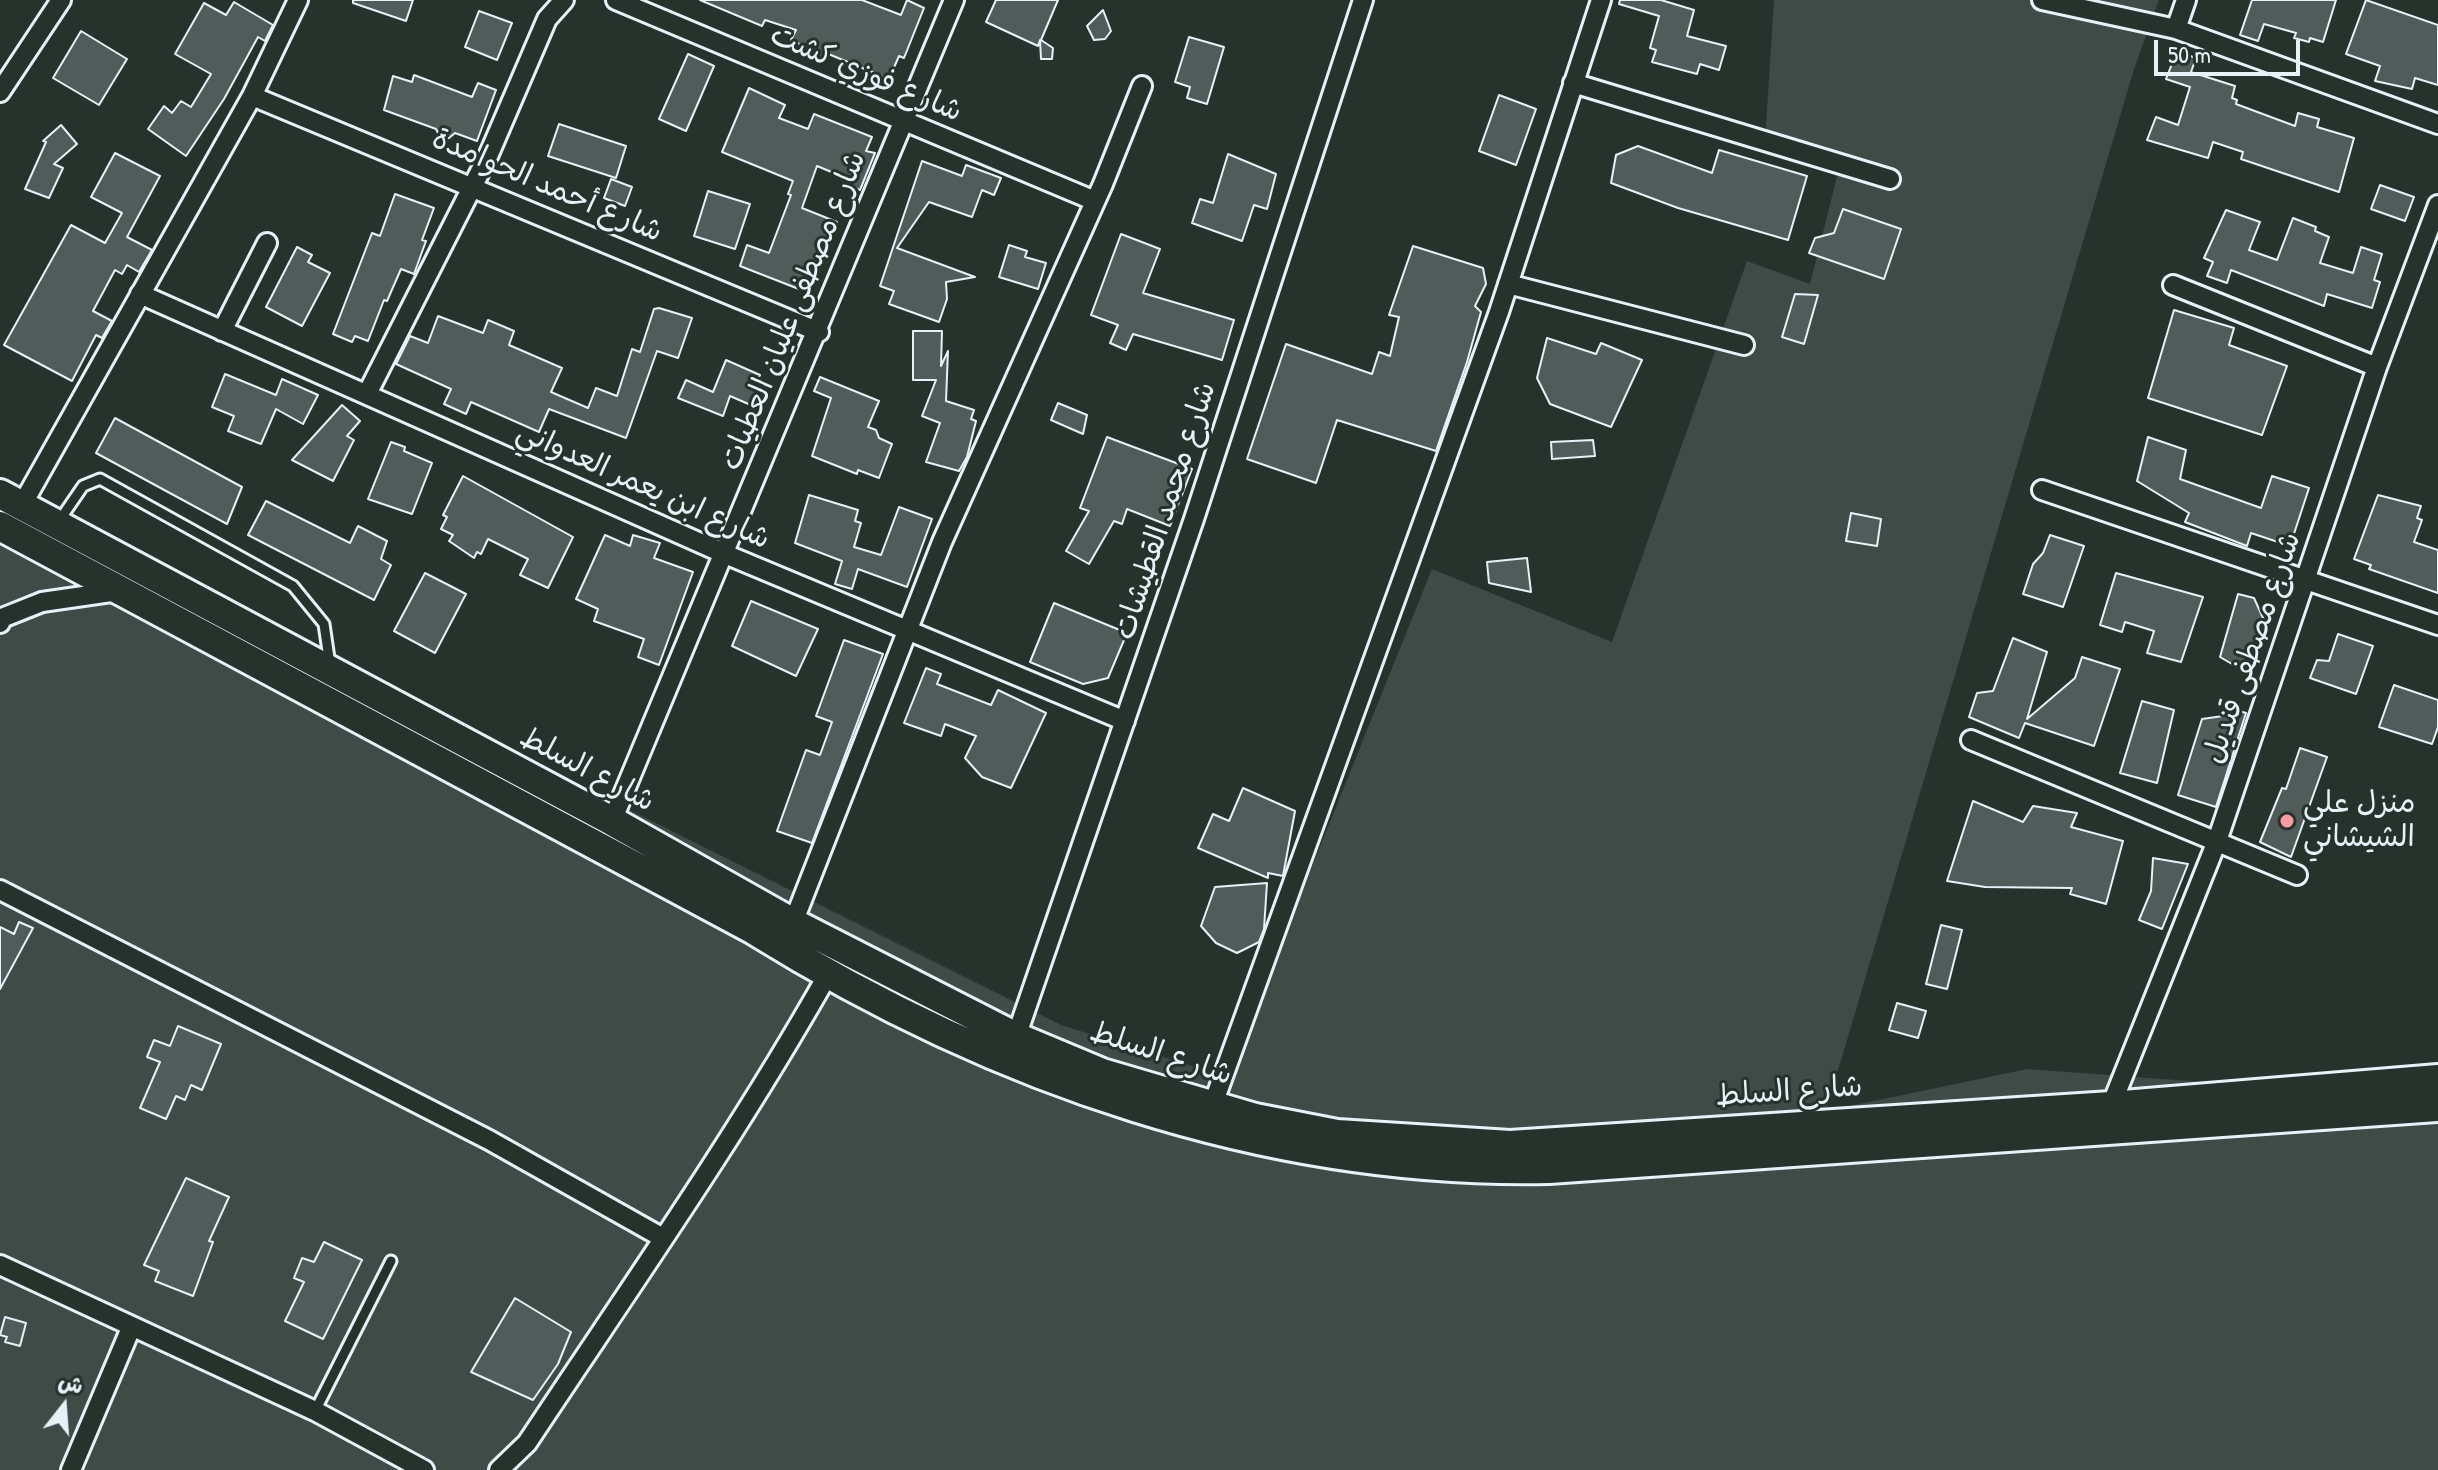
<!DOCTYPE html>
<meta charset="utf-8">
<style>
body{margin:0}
#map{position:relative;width:2438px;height:1470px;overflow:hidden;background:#26332d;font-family:"Patrick Hand","Playpen Sans Arabic",sans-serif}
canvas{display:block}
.north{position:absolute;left:24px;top:1366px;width:80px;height:80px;-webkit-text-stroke:6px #26332d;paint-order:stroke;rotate:17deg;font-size:22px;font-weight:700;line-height:32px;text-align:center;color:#e8f1f8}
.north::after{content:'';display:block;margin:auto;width:28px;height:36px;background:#e8f1f8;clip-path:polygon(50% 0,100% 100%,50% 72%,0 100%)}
.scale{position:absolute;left:2154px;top:40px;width:146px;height:36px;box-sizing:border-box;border:4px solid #e8f1f8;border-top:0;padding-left:10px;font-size:24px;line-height:28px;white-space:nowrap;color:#e8f1f8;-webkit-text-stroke:6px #26332d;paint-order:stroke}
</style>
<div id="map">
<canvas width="2438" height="1470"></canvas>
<div class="north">ش</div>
<div class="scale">50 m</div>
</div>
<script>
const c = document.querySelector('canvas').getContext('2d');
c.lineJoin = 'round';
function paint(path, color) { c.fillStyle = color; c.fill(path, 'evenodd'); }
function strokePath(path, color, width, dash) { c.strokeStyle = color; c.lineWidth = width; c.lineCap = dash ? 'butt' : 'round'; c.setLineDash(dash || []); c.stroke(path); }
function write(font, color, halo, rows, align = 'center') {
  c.font = font + ' "Patrick Hand","Playpen Sans Arabic",sans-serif'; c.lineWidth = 6; c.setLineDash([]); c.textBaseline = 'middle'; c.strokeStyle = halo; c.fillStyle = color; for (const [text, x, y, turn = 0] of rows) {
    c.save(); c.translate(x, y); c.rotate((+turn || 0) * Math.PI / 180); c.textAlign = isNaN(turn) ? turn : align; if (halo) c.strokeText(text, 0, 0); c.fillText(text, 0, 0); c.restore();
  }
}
paint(new Path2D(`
 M1774,0H2159L2134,69L1826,1111L2027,1069L2365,1094L2438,1117V1470H0V496L1061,1025L1227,1077L1432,569L1612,642L1747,261L1810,284L1842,157L1765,142Z`), '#3e4b47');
const building = new Path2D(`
 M353,0H413L406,21L353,3Z
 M700,0H862L901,15L907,0L924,8L904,58L899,56L889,79L826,53L822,63L807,56L810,49L791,40L796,30L765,20L762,26Z
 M996,0H1058L1041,40L1053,48L1052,59H1041L1040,40L1038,46L986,22Z
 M1620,0H1661L1694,10L1687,36L1726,46L1719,70L1700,64L1697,74L1652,62L1656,50L1650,48L1659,16L1619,4Z
 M2252,0H2336L2323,42L2310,38L2309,42L2294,38L2296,33L2264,24L2258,41L2240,35Z
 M2366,0L2438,25V85L2415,78L2412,89L2375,81L2380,66L2346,54Z
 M234,2L273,25L265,41L258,37L224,99L186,156L148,129L164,106L172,113L181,101L191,107L211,74L175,54L204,3L226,15Z
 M1103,10L1111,31L1105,39L1094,40L1087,26Z
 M479,11L512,23L497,60L465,47Z
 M81,31L127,59L99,105L53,78Z
 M1189,37L1224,47L1207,104L1187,98L1190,87L1175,82Z
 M2177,51L2196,58L2191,72L2235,86L2232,98L2237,100L2236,104L2295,126L2298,113L2319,119L2317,127L2354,138L2339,192L2241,159L2243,152L2213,142L2208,158L2147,140L2156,117L2178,125L2190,87L2166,79Z
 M688,54L714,66L686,131L659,119Z
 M414,75L472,97L478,83L496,90L477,141L455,133L449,138L441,139L436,129L384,110L393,76L412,82Z
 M749,88L785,105L779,118L808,129L814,114L872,137L866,151L875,153L860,190L843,183L846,178L817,166L802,208L837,222L812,288L807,285L804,291L740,266L747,245L769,253L791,195L788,194L793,181L722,152Z
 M1499,95L1536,109L1516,165L1479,151Z
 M559,124L626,146L616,178L548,156Z
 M61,125L77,144L54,164L63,168L49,198L25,189L46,142L43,141Z
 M1638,146L1712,173L1719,150L1807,176L1788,240L1678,208L1611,183L1616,155Z
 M115,153L160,176L127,237L152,250L139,272L127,265L122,274L115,270L93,311L112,321L102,338L96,335L72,381L4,345L71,225L105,243L122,213L91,197Z
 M1228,154L1276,174L1267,209L1254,205L1242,241L1192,223L1200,199L1213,203Z
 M922,161L962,176L966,165L1001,178L994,195L982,190L972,217L929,202L897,248L975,277L946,282L947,299L939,322L889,304L894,291L880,286Z
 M611,179L632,187L625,206L604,198Z
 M2380,185L2414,197L2405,221L2371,209Z
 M708,191L750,204L735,249L694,236Z
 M395,194L434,208L422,240L426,241L414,274L401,269L387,301L384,300L368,341L355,336L352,342L333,334L372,233L380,236Z
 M1843,209L1901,229L1884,279L1809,253L1815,238L1834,233Z
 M2226,210L2260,222L2249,250L2277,260L2293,218L2316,227L2315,231L2329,237L2320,263L2353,273L2361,247L2382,254L2374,280L2380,282L2372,308L2327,294L2324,306L2231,270L2227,283L2207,276L2213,262L2204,258Z
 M1121,234L1160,249L1143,293L1234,320L1222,360L1133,334L1126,350L1110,343L1118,325L1091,315Z
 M1009,245L1027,251L1025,257L1046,263L1038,289L999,277Z
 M1413,246L1483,268L1486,284L1475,306L1481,312L1467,362L1436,451L1337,420L1316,483L1247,459L1286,344L1372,374L1379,352L1390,356L1399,317L1389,315Z
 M297,247L312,255L308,262L330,273L302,326L266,307Z
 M1795,294L1818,295L1804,344L1782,337Z
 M659,308L692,318L678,358L657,351L626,438L549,409L539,432L471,402L466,414L444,404L451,389L396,364L410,336L428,343L438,316L483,333L488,320L514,331L509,345L562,368L551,392L588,408L596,388L617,396L632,349L640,352L654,309Z
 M2174,310L2234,328L2229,345L2287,366L2262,435L2148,398Z
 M913,331H942L941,366L948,351L946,401L974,410L971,419L976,421L967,457L959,471L926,462L940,423L922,416L936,380H913Z
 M1547,338L1596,354L1601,343L1642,360L1611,427L1550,404L1537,378Z
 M726,360L760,375L758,379L768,383L763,397L757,395L753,406L730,396L723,416L678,398L686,380L713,392Z
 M225,374L276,395L282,379L318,395L303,424L276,409L261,444L228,431L234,416L212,407Z
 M820,377L879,401L868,427L876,430L879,438L892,444L879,478L858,470L857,474L812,456L831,398L814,391Z
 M1058,403L1087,415L1083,434L1051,420Z
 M342,405L360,421L347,436L354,440L333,481L292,460Z
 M115,418L242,487L227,524L96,453Z
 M1107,437L1192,469L1170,526L1127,509L1122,524L1114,521L1089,564L1066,551L1089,511L1080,508Z
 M2148,437L2186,450L2180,479L2261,508L2272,476L2309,488L2290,546L2251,533L2247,546L2185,522L2189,513L2137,481Z
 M1593,440L1595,456L1552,459L1551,442Z
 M391,442L405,447L404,451L432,463L412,514L368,499Z
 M463,476L573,537L548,588L520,575L528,559L488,539L481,554L477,552L474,558L449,541L453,535L441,529L447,517L443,515Z
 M809,495L858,510L855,521L861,523L854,547L881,555L899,507L932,519L907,587L858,569L852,589L835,584L842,561L795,543Z
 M2378,495L2421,506L2417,518L2422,520L2414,542L2438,550V593L2369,569L2371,565L2354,559Z
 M266,501L350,543L358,526L387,541L381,559L391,565L374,600L248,535Z
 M1851,513L1881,519L1877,546L1846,541Z
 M605,535L630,546L633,535L660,543L654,558L693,572L659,665L638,657L644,639L594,621L598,609L576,599Z
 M2050,535L2084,546L2063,607L2023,594L2033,564L2043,553Z
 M1527,558L1531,592L1489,583L1487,562Z
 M425,573L466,594L435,653L394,631Z
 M2116,573L2203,597L2181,662L2147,653L2154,631L2125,622L2122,632L2100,625Z
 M2238,594L2254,598L2268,629L2244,671L2220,657Z
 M751,601L818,629L796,676L732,646Z
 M1054,603L1127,633L1108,678L1083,684L1030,662Z
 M2338,634L2373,646L2356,694L2310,678L2317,660L2329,661Z
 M2013,638L2047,652L2027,719L2075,678L2082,657L2120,669L2094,746L2025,723L2019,738L1969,717L1977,693L1993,691Z
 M844,640L883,654L812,843L777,831L806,750L820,755L832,722L816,716Z
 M926,668L941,674L937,684L991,705L998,690L1046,713L1011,788L982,777L965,758L976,736L945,724L941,736L904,723Z
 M2394,685L2438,700V727L2432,744L2379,727Z
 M2142,701L2174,710L2157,783L2120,773Z
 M2226,707L2246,713L2216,807L2178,795L2202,719L2223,716Z
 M2300,748L2327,757L2291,857L2260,842L2282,788L2286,789Z
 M1243,788L1295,811L1283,876L1268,873V878L1198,848L1213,814L1229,821Z
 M1973,801L2023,822L2033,806L2077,813L2071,827L2123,841L2106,904L2070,894L2072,888L1985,887L1947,881Z
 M2153,858L2188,864L2162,929L2139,920L2151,891Z
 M1267,883L1264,929L1259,942L1237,953L1216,943L1201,926L1215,887Z
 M19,922L33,928L0,989V927L14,934Z
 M1941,925L1962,930L1947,989L1926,984Z
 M1897,1003L1926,1011L1918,1038L1889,1030Z
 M178,1026L221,1044L202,1090L191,1085L185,1100L176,1096L166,1119L140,1108L160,1062L147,1057L154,1040L170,1046Z
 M186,1178L229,1197L209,1241L213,1242L193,1296L155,1281L159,1271L144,1265Z
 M324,1242L362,1260L323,1339L285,1321L304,1282L294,1278L302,1258L314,1262Z
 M515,1298L571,1332L558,1364L533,1400L471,1372Z
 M5,1317L26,1323L20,1346L5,1342L7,1337L0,1335Z`);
paint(building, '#505c59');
strokePath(building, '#e8f1f8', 2);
const lane = new Path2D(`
 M59,521L83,486L100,479L293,586L324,624L330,665
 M315,1411L391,1261`);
const street = new Path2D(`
 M616,0L1095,201
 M2042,0L2176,29L2438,124
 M2176,29L2186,0
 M1573,83L1890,179
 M0,92L61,0
 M252,96L819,332
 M1508,284L1744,345
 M2173,285L2377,367
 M140,294L725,554L1125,721
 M222,331L267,243
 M367,394L489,154L547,19L564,0
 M2042,490L2438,625
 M22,505L252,96L298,0
 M0,623L2,618L42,602L118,591
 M1971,740L2297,875
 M612,821L954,0
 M0,890L489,1140L663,1238
 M793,923L942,542L1103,184L1142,86
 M1016,1037L1194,519L1363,0
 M2111,1106L2217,841L2377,367L2438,205
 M1212,1107L1499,312L1601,0
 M0,1265L315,1411L424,1470
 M71,1470L131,1328
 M499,1470L527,1443C629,1289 736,1137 827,976`);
const primary = new Path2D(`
 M0,494L612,821L793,923L1016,1037L1102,1073L1255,1118L1337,1134L1510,1145L2111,1106L2438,1079
 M0,526L754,930C992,1078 1267,1175 1549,1169L2438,1107`);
strokePath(lane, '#e8f1f8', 15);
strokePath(street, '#e8f1f8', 24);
strokePath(primary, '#e8f1f8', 34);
strokePath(lane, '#26332d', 9);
strokePath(street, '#26332d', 18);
strokePath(primary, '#26332d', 28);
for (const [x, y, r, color] of [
 [2287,821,8,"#ff9aa2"]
]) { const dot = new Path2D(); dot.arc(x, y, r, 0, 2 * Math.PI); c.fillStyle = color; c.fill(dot); strokePath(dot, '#26332d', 3); }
write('30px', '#e8f1f8', '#26332d', [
 ["شارع فوزي كشت",866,74,23],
 ["شارع أحمد الحوامدة",547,186,23],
 ["شارع مصطفى عليان العطيات",794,311,-68],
 ["شارع ابن يعمر العدواني",643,486,24],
 ["شارع محمد القطيشات",1166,511,-72],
 ["شارع مصطفى قنديل",2253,648,-71],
 ["شارع السلط",587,770,28],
 ["شارع السلط",1161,1054,18],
 ["شارع السلط",1789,1092,-4]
]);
write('30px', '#e8f1f8', '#26332d', [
 ["منزل علي",2303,804],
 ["الشيشاني",2303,838]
], 'left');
</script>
